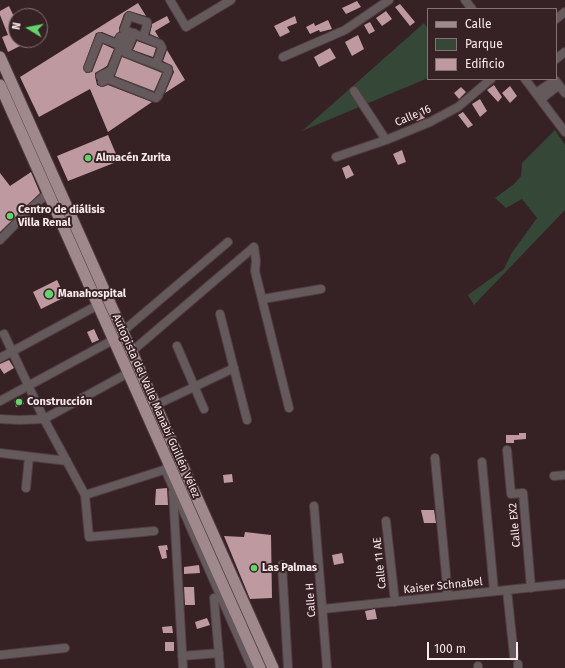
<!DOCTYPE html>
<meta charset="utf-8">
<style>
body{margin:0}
#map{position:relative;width:565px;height:668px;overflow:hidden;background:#362125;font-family:"Fira Sans",sans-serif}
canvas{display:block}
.legend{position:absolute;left:427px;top:8px;width:130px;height:72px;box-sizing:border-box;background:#362125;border:1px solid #847174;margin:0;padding:5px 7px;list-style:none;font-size:12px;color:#f8e9eb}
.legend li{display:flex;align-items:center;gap:8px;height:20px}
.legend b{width:20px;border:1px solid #847174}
.north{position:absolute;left:8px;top:8px;width:40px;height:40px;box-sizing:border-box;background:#362125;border:1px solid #847174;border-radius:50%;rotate:280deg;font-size:11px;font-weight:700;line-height:16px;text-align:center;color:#f8e9eb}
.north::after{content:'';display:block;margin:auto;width:14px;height:18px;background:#61d46a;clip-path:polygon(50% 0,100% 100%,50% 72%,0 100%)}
.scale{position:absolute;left:427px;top:642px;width:91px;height:18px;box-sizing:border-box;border:2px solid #f8e9eb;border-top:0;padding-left:5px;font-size:12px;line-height:14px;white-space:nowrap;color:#f8e9eb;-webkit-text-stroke:3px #362125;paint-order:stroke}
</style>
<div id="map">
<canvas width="565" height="668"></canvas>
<ul class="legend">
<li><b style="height:5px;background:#a0898d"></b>Calle</li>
<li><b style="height:11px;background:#354736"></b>Parque</li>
<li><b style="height:11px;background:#be999f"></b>Edificio</li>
</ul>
<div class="north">N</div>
<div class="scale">100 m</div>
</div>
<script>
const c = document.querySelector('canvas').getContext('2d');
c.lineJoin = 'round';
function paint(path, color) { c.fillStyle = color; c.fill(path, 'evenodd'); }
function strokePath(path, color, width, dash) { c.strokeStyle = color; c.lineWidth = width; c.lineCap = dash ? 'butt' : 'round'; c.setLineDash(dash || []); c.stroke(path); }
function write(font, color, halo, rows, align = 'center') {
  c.font = font + ' "Fira Sans",sans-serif'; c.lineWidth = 4; c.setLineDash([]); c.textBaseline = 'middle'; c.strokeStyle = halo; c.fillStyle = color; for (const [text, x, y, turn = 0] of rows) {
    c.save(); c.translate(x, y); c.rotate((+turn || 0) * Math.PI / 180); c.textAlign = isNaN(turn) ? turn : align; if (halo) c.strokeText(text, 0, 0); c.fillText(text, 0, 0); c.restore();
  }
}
paint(new Path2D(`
 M424,23L428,29V78L302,131Z
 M120,53L165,70L155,96L111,78Z
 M555,130L565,145V210L474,305L468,295L504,269L511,254L537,218L522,199L506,208L495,198L514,184L521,176L522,163Z`), '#354736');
paint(new Path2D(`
 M357,1L361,7L346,14L342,8Z
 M138,3L146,16L128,11L124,14L119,28V32L114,37L102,32L96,33L83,68L86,73L92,72L103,44L114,49L107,66L95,73V76L97,85L102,87L108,85L152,102L108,132L90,89L39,117L20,77Z
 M400,4L415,22L410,26L395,7Z
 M9,6L16,21V40H32L8,52L2,37L8,35L0,15V11Z
 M386,11L392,19L382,26L376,18Z
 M167,16L170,22L155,31L159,38L150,34L152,24Z
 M295,16L297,23L287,27L290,32L280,37L274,26Z
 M328,20L332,29L320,32L319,30L310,34L306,27L314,23L315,26Z
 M370,22L375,31L369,34L364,25Z
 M358,35L364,49L352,56L345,42Z
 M137,41L156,48L153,57L133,50Z
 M330,48L336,58L319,67L314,57Z
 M167,50L185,80L165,93L174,72L172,66L163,61Z
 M122,57L162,73L154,91L115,76Z
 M494,85L502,97L498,102L487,90Z
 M510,86L517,96L510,103L502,93Z
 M461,87L466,92L459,99L454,93Z
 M480,99L487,111L480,117L472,104Z
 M418,110L425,118L417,121L412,115Z
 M463,112L473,125L468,128L458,115Z
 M108,135L119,161L68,181L57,156Z
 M402,150L406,162L398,165L393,154Z
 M349,165L354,175L346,179L342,168Z
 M31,172L40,193L0,232V173L10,186Z
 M57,280L65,297L41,309L33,292Z
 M94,329L99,340L92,343L87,332Z
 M9,360L14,368L4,374L0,368V364Z
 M22,398L24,404L16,407L14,401Z
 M519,433H526V439L514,440V443H506V435H519Z
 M232,474L233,482L224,483L223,475Z
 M167,488L168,505H155L156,489Z
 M421,510H434L436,523H424Z
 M245,532L271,535L272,598L250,599L224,536L244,537Z
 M167,545L168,550H166L167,558L162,559L158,546Z
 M342,553L344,563L334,565L332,555Z
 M199,565L200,573L184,574V567Z
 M184,587H194L195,605H185Z
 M375,609L377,619L367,620L365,611Z
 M207,618L210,625L197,629L195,622Z
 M172,626L173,633H163L162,627Z
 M165,642H174V651H165Z`), '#be999f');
const minor = new Path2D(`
 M170,0L186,27L231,0
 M465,0L472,9
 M556,19L565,12
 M127,31L124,30L129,16L147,22V25L143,37
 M126,53L134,33
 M283,57L345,30L389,0
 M556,59L565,52
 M88,68L100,37L117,44L120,37L122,38
 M100,76L112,70
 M108,79L119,50
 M525,79L565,132
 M556,81L565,93
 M102,82L108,79L156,98L158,96L168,72V69L119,50L127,31L160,44L162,48L156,64
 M354,91L386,140
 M536,93L555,80
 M541,99L559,85
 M336,157L386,140L430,122L458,107L491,79
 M0,240L29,210L48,193
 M263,299L321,289
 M220,314L247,420
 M122,332L228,242
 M4,334L44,419L85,495L89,537L154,531
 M177,346L204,409
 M131,352L254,247L256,261L255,271L289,408
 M0,358L98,305
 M0,401L113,340
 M156,405L234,368
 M0,419L19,420L44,419L128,373
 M507,450L511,494L523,493L531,588
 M0,453L67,461
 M435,458L448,596
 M482,462L494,591
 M165,469L252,668
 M554,476L565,475
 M26,488L29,457
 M173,492L183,668
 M85,495L170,468
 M314,506L327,668
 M386,521L395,602
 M282,565L288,668
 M507,590L514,656
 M214,598L220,668
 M323,609L565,584
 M0,655L65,648
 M182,656L219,653
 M518,664V668
 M478,666V668`);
const major = new Path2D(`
 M0,57L273,668
 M0,85L260,668`);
strokePath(minor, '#513d41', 10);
strokePath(major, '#513d41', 13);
strokePath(minor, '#64595b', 8);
strokePath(major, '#a0898d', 11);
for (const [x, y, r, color] of [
 [88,158,4,"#61d46a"],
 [10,216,4,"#61d46a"],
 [49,294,5,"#61d46a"],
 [19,402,4,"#61d46a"],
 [254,568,4,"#61d46a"]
]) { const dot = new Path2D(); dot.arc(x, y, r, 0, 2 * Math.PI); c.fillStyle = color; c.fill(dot); strokePath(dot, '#362125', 1.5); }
write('11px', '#f8e9eb', '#362125', [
 ["Calle 16",413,116,-23],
 ["Autopista del Valle Manabí Guillén Vélez",156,406,66],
 ["Calle EX2",515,525,-95],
 ["Calle 11 AE",380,563,-96],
 ["Kaiser Schnabel",443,586,-6],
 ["Calle H",311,600,-94]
]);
write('bold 11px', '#f8e9eb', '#362125', [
 ["Almacén Zurita",96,158],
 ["Centro de diálisis",18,210],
 ["Villa Renal",18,223],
 ["Manahospital",58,294],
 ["Construcción",27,402],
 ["Las Palmas",262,568]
], 'left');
</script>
